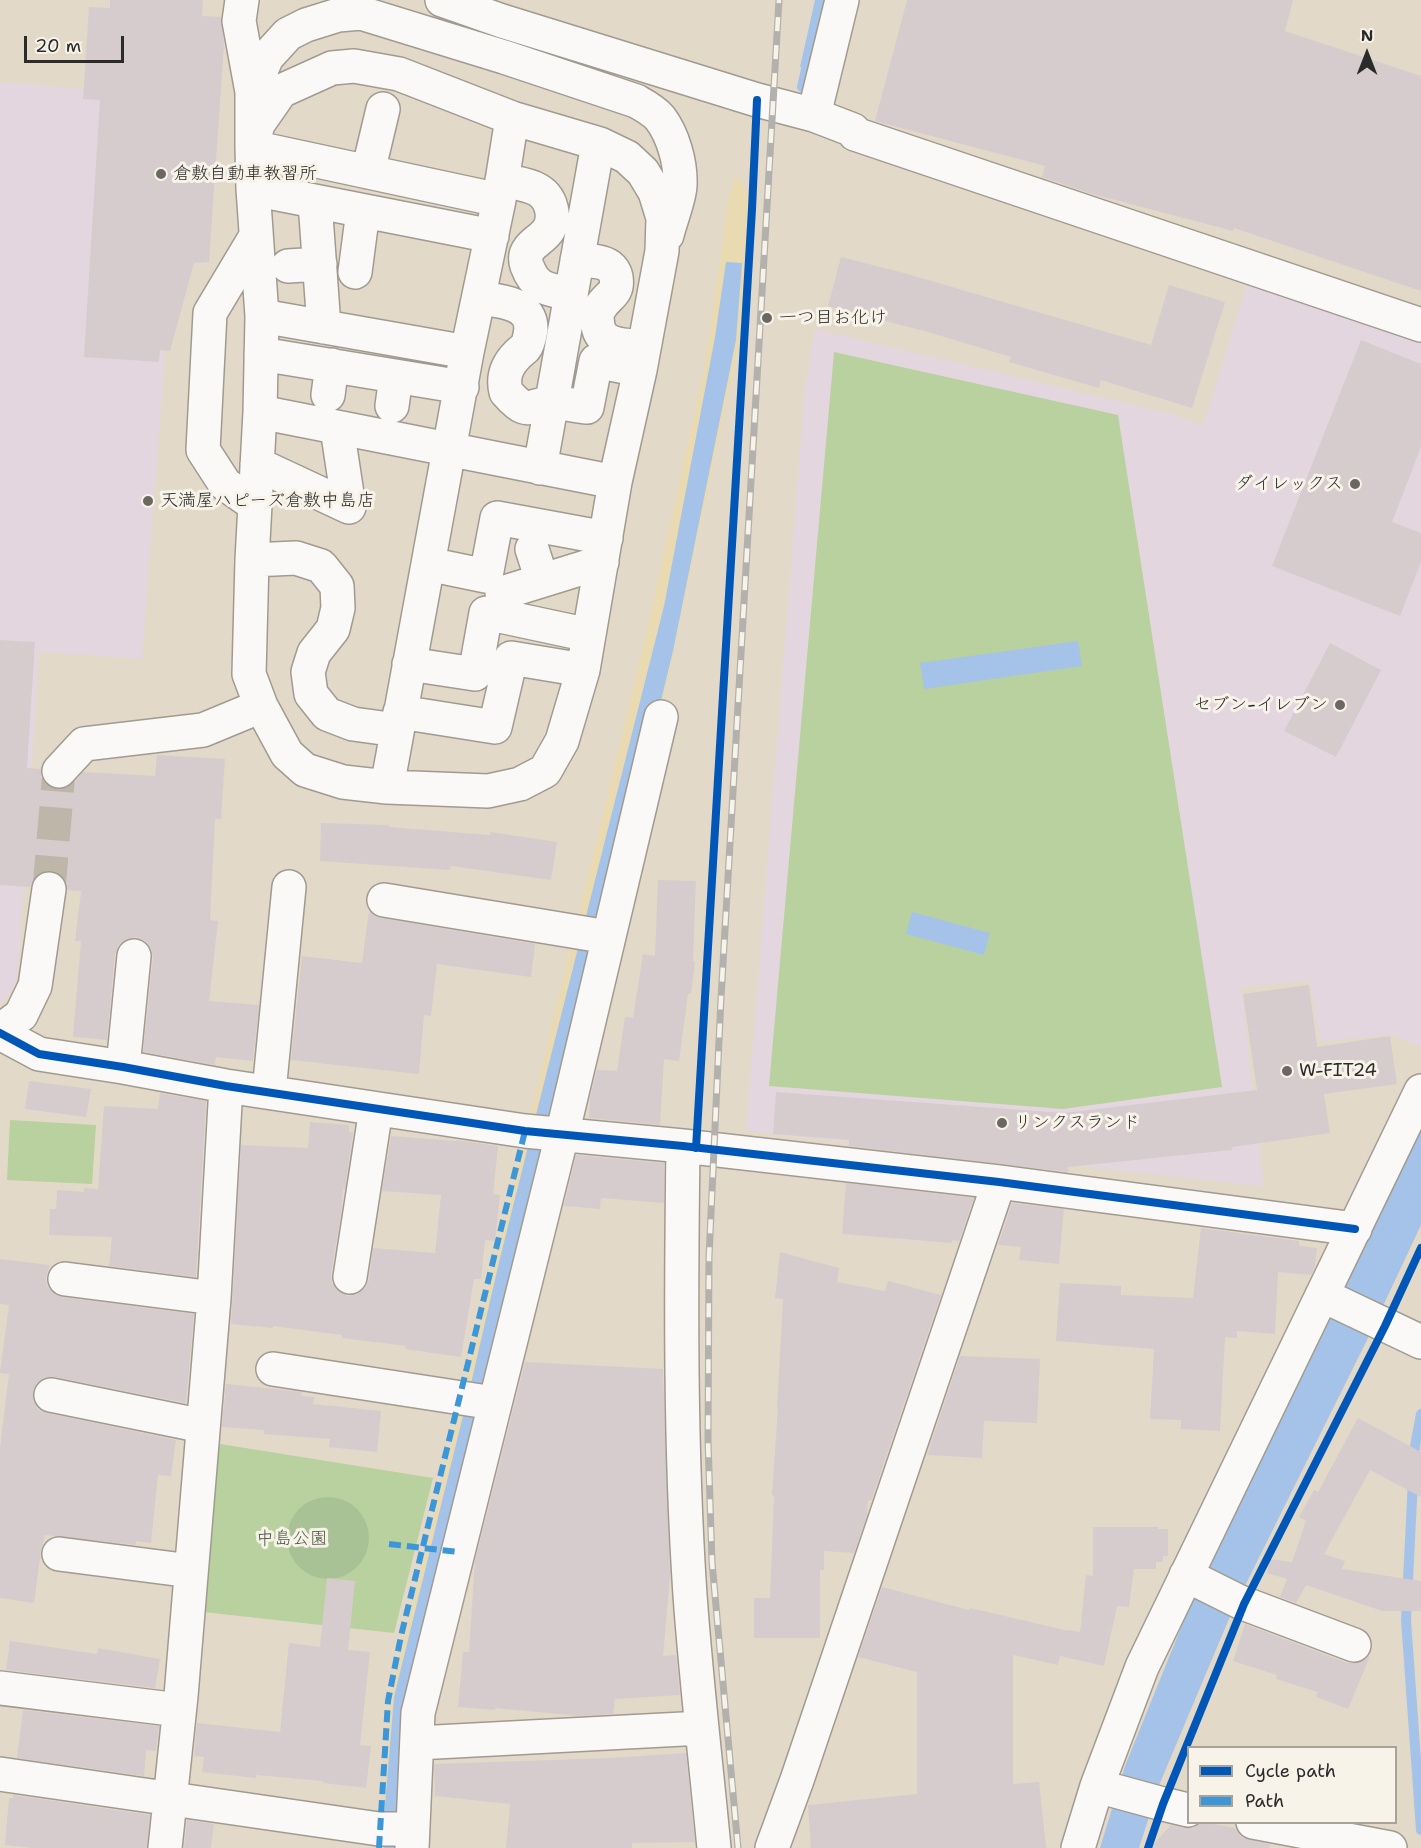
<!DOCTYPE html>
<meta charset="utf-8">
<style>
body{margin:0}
#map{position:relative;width:1421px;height:1848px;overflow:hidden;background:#e3d9c8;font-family:"Shantell Sans",sans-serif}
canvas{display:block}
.legend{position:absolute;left:1187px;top:1746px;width:210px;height:78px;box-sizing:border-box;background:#f7f3e8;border:2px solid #a5a39c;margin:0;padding:8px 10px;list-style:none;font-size:18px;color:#2b2b2b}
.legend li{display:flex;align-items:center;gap:12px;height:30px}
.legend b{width:30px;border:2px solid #a5a39c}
.north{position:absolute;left:1337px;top:24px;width:60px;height:60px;-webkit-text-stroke:4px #f7f3e8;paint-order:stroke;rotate:0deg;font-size:16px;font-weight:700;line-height:24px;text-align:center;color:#2b2b2b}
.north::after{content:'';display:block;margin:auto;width:21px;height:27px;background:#2b2b2b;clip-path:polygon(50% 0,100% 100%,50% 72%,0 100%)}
.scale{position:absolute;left:24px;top:36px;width:100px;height:27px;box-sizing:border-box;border:3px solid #2b2b2b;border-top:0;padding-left:8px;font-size:18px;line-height:21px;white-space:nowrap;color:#2b2b2b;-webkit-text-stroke:4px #f7f3e8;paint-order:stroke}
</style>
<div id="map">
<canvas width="1421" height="1848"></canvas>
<ul class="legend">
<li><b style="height:8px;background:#0057b8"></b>Cycle path</li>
<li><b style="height:8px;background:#3c96d7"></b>Path</li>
</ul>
<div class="north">N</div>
<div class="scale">20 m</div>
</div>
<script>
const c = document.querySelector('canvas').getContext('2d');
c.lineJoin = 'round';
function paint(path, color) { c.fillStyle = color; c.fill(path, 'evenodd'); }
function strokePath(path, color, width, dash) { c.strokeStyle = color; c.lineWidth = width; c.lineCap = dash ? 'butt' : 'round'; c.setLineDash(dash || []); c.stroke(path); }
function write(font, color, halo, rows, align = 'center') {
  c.font = font + ' "Shantell Sans","Klee One",sans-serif'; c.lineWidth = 6; c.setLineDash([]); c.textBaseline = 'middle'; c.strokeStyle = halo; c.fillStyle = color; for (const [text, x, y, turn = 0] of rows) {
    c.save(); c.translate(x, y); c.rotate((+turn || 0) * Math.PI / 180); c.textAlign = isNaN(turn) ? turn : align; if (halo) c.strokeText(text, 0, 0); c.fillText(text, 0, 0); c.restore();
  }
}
paint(new Path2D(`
 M0,82L108,91L131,350L165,353L142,659L39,652L18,972L13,991L0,1004Z
 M1249,278L1421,332V1047L1392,1034L1320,1042L1310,981L1241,987L1264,1186L746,1131L805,388L815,329L1172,414L1203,426Z`), '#e4d6df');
paint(new Path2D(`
 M834,352L1118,415L1222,1087L1063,1109L769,1086Z
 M10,1120L96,1125L92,1184L7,1180Z
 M214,1443L433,1478L394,1633L203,1612Z`), '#b9d19e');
paint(new Path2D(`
 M287 1538a41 41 0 1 1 82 0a41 41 0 1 1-82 0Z`), '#a9c295');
paint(new Path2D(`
 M735,178L742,183L749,195L740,339L660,714L415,1702L407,1848H381L390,1698L644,644L705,365L729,196Z`), '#e9dab1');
paint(new Path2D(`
 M815,0H826L810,69L800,67Z
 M726,262L742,263L736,340L673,651L610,912L405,1848H384V1817L394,1697L472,1379L500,1258L664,606L715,337Z
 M1078,641L1082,666L924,689L920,663Z
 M912,912L990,933L984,955L906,934Z
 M1421,1126V1225L1368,1338L1231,1614L1160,1783L1139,1848H1100L1125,1766L1191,1603L1323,1334Z`), '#a5c3e8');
strokePath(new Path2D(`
 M802,87L809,56
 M1414,1461L1415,1446L1421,1414
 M1413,1480L1406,1620L1421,1830`), '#a5c3e8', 10);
paint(new Path2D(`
 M110,0H203L202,16L221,17L224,44L209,262L194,263L170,351L160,350L159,362L84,357L100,100L83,99L89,7L110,8Z
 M907,0H1293L1285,31L1421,76V291L1234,228L1233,231L1089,193L1042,177L1045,166L875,121Z
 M841,257L904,273L1151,345L1169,285L1225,302L1192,408L1101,380L1099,388L1009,362L1011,357L928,332L828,306Z
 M1361,340L1421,364V447L1392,522L1421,533V562L1400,616L1272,566Z
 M0,640L35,642L27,768L41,769V777L47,785L55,789H65L73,784L83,772L155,776L157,755L225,759L221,819H215L210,920L218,921L209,1001L259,1005L253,1061L216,1057L215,1065L143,1052L153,957L151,948L145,941L136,937L126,939L119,945L115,954L107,1040L73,1037L81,941H75L81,891L67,890L66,882L61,875L51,870L43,871L35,877L30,887L0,885Z
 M1330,643L1381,670L1336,757L1284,731Z
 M321,823L389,825V827L490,835V832L557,842L551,880L451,866L450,870L320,861Z
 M658,880L696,881L693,961L695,962L691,994H688L679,1061L664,1059L660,1125L589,1118L590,1098L597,1070L617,1071L625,1017L633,1018L643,954L655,956Z
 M369,911L381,918L535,944L531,977L437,964L431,1016L424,1015L419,1074L291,1060L302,956L362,963Z
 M1309,985L1317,1047L1390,1036L1397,1084L1324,1094L1330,1133L1232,1147V1150L1068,1167V1172L849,1146V1140L773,1134L776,1092L1064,1113L1257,1090L1243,994Z
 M29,1081L91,1089L86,1117L25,1109Z
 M160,1093L206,1101L196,1277L109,1266L112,1237L49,1235L50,1209H56L57,1190L84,1192V1188L98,1189L104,1106L158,1109Z
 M310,1122L349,1125V1132H353L345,1189H343L341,1214L331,1274L332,1283L338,1291L348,1296L357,1294L365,1288L369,1280L373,1248L435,1253L441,1195L382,1191L391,1136L456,1141V1140L498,1146L493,1194L500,1195L495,1241L485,1240L481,1279H474L461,1357L405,1349L406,1346L342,1338V1335L273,1326V1328L231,1324L241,1145L308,1148Z
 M576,1155L664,1163V1203L601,1198L600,1209L564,1206Z
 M846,1183L974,1198L959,1241L952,1240V1243L842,1234Z
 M1012,1203L1064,1209L1059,1264L1019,1260L1021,1247L998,1245Z
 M1201,1228L1299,1241V1246L1317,1248L1315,1266L1311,1275L1278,1272L1275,1334L1237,1331V1338L1225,1337L1220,1431L1181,1429V1420L1150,1419L1154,1349L1056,1341L1060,1283L1121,1286V1295L1193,1298Z
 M780,1252L839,1268L837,1282L885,1291L888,1281L941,1295L871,1501L868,1500L867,1515L854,1553L824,1551V1570H820V1638H754V1598H770L774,1495H772L778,1408H777L783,1299L775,1298Z
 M0,1259L50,1265L46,1277L47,1286L54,1294L62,1297L194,1314L186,1403L55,1377H45L37,1383L33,1392V1400L38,1409L47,1413L176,1440L171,1476L158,1475L151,1543L136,1541V1545L45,1535L41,1551L34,1603L0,1598V1448L9,1374L0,1373L9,1305L0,1304Z
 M960,1356L1040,1359L1037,1423L984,1421L982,1458L927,1455Z
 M525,1362L663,1369L670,1576L663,1656L676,1655L680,1695L615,1699L613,1714L580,1716L495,1708V1710L458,1707L463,1652H469L475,1561Z
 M226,1384L302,1392L301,1396L314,1397L313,1404L381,1411L377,1452L329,1447L330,1439L264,1434V1430L222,1427Z
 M1358,1418L1421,1452V1497L1370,1470L1324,1554L1345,1561L1342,1569L1421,1581V1611H1382L1306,1585L1296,1603L1280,1597L1287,1579L1267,1573L1270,1559L1292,1562L1306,1521L1299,1517L1314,1490L1318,1492Z
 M1093,1527H1158V1529H1168V1556H1163V1562H1156V1569H1134L1129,1607L1117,1606L1104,1666L1060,1656L1058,1665L1013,1655V1784L1039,1782L1046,1848H811L808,1805L917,1794V1672L858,1657L882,1587L969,1610L970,1608L1069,1631V1630L1080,1632L1086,1575L1093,1576Z
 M327,1578L355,1581L348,1650L370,1652L360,1745L371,1746L366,1788L323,1783V1781L256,1775V1778L202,1772L204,1757L194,1756L197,1723L280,1732L289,1643L320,1647Z
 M1245,1624L1347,1663H1358L1370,1656L1348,1709L1316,1697L1318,1692L1276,1679L1277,1675L1233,1661Z
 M10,1641L97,1654L98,1648L160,1659L155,1688L6,1670Z
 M23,1710L159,1726L156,1751L146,1750L144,1776L17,1758Z
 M686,1753L695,1842L632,1843V1848H506L510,1804L435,1796L434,1764L610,1758Z
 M13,1795L150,1815L147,1848H33L5,1845L9,1798H13Z
 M187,1820L214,1824L211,1848H184Z
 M1202,1822L1235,1828L1241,1837L1250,1840L1270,1844L1269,1848H1150L1171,1825L1184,1828H1193Z`), '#d6cccd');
strokePath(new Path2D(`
 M49,889L59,771`), '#beb6a9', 33, [33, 16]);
const minor = new Path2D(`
 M242,0L239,21L252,92
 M442,0L502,21L757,100L814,115L853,130L855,134L1421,325
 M354,66L399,74L512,118L600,144L627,157L643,172L655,192L663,218L662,251L640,370L615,482L583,670L562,741L545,771L520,784L488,791L387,787L343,782L305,770L287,754L261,706L249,674L252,560L260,412L262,316L253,189L252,147L258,124L281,91L332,68Z
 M814,115L842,0
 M368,172L383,109
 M502,180C524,185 548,185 552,212C553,219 551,228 546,233C541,239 533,243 529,249C525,254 525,260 527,266C536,290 548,289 570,294
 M253,189L492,236
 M499,200L252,147V92L267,57L288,34L306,25L338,15L361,13L504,57L636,101C645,106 653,110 660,118C673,135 681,163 680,185C680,198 670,221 667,235
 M315,202L324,327
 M577,260C586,261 601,260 609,266C613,269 615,272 616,277C619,295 607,295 600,308C596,313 597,320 598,326C601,347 628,345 644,347
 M288,266L320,264
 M355,272L363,211
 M479,298C499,301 531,302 531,329C530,335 529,343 525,348C525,348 519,353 518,354C507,365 502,376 506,392C529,418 527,404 553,403C564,403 576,406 587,407L596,361L640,370
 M262,316L467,352
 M261,354L462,387
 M328,395L332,365
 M392,406L396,376
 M260,412L615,482
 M257,464L349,507L337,428
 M540,468L598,144
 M255,505L225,484L203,450L210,313L256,236
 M532,549L542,580
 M252,560L296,558L321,566L337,586L338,608L333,629L314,653L308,672L311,694L327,714L353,724L397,730
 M428,564L486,576L497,518L606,538
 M502,593L602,562
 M409,664L475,674L486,613L589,635
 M400,712L495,727L511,658L583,670
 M59,771L84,744L203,730L261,706
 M387,787L467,352L499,200L512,118
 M384,900L608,937
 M0,1031L21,1015L35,986L49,889
 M0,1033L39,1054L123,1067L226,1086L525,1131L683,1146L999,1182L1355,1229
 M123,1067L134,956
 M269,1092L289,887
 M683,1146C681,1296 680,1446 690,1595C696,1679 706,1764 714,1848
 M350,1277L376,1109
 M65,1279L214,1298
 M1322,1295L1421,1342
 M273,1369L494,1403
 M51,1395L203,1426
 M59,1554L191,1571
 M1186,1575L1240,1602L1354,1645
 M0,1688L179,1710
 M417,1743L702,1728
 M0,1774L379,1829H411
 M1097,1786L1163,1804L1188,1810
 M1253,1822L1390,1848
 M165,1848L181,1696L214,1298L226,1086
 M412,1848L418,1713L562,1135L661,717
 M772,1848L797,1780L999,1182
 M1078,1848L1097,1786L1142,1667L1421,1091`);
strokePath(minor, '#a09b91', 36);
strokePath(minor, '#fbf9f7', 33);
const rail = new Path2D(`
 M738,1848L712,1562L708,1441L709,1257L721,998L779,0`);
strokePath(rail, '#b3b1ae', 7);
strokePath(rail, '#f7f3e8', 4.5, [14]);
strokePath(new Path2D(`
 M389,1544L458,1552
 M379,1848L388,1701L401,1636L525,1131`), '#3c96d7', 6, [12, 6]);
strokePath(new Path2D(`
 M0,1033L39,1054L123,1067L226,1086L525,1131L683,1146L999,1182L1355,1229
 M696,1148L752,209L757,100
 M1148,1848L1163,1804L1244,1604L1385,1326L1421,1248`), '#0057b8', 8);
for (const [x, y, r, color] of [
 [161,174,6,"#6b6862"],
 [767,318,6,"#6b6862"],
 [1355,484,6,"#6b6862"],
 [148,501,6,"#6b6862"],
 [1340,705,6,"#6b6862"],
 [1287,1071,6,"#6b6862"],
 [1002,1123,6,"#6b6862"]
]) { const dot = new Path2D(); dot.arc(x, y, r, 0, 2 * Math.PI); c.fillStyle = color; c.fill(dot); strokePath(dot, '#f7f3e8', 2); }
write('18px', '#2b2b2b', '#f7f3e8', [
 ["倉敷自動車教習所",173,174],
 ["一つ目お化け",779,318],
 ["ダイレックス",1343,484,"right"],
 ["天満屋ハピーズ倉敷中島店",160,501],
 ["セブン-イレブン",1328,705,"right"],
 ["W-FIT24",1299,1071],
 ["リンクスランド",1014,1123]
], 'left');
write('18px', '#4b5b43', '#f7f3e8', [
 ["中島公園",292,1539]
]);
</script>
